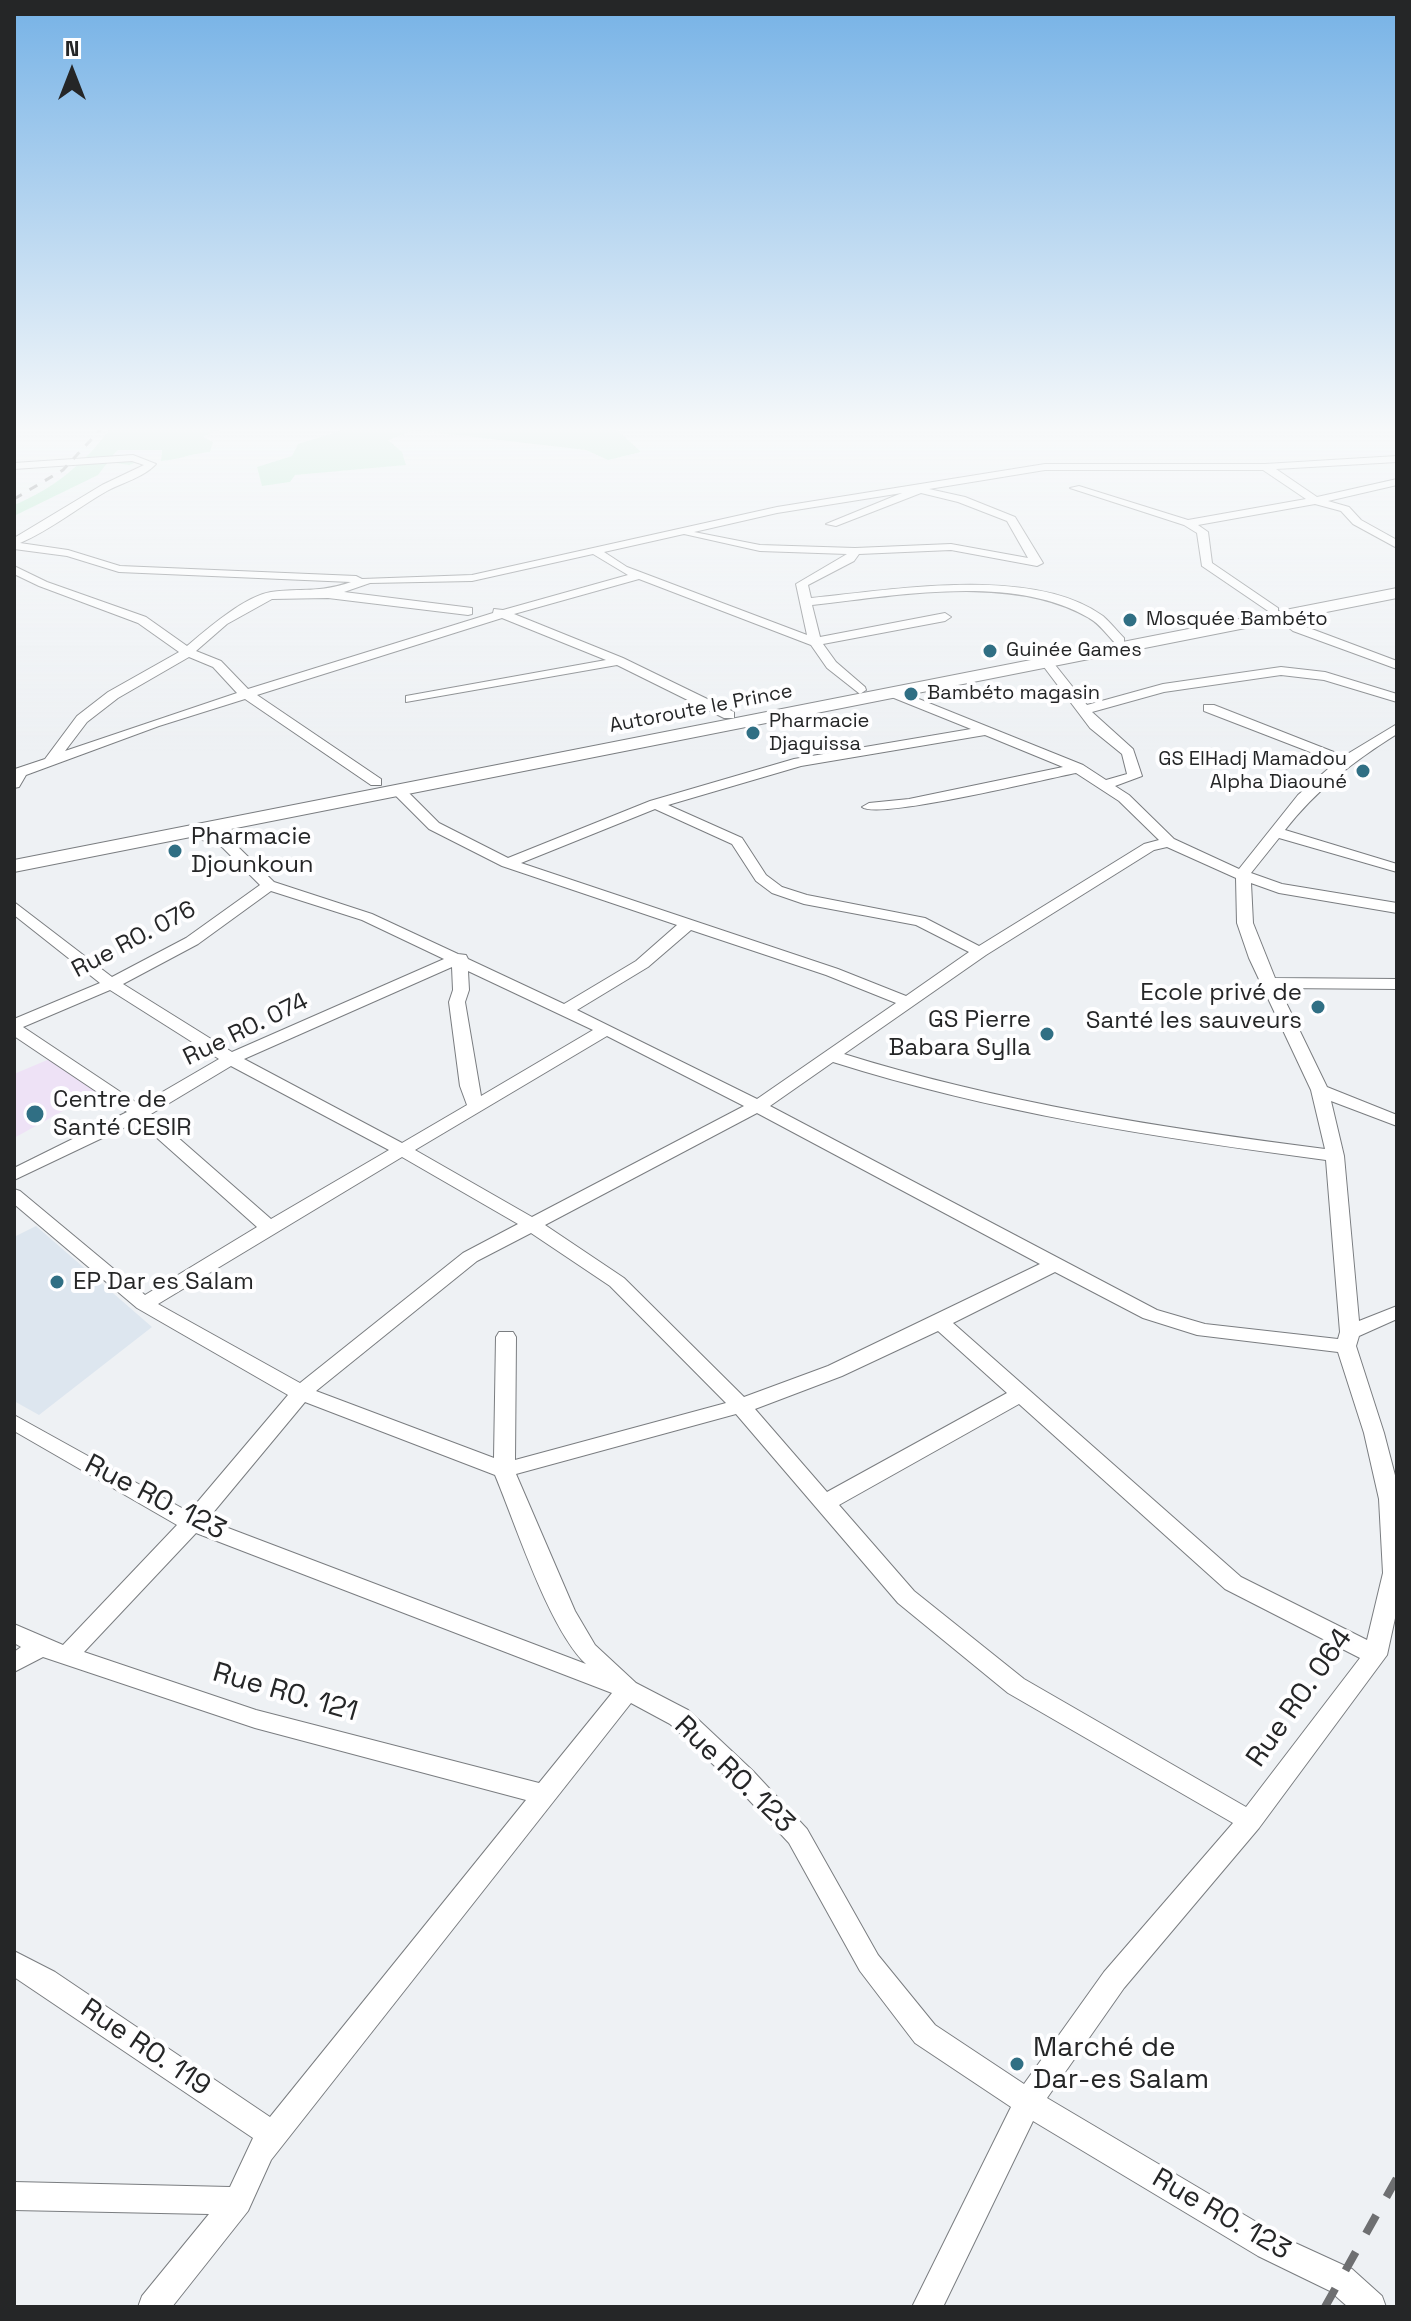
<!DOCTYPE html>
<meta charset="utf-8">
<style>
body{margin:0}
#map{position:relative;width:1411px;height:2321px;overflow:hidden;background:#eef1f4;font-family:"Space Grotesk",sans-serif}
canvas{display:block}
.frame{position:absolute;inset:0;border:16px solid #252627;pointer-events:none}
.north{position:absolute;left:32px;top:32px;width:80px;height:80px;-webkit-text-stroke:6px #fefeff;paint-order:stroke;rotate:0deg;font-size:22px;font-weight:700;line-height:32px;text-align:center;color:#252627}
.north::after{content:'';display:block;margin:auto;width:28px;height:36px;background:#252627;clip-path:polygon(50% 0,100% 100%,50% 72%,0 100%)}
</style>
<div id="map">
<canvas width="1411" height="2321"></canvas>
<div class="frame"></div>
<div class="north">N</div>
</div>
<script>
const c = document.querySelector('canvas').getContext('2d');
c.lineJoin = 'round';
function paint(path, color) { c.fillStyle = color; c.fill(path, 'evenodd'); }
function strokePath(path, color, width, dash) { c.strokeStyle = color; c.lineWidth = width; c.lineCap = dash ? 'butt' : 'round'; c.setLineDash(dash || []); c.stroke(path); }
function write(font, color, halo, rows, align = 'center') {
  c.font = font + ' "Space Grotesk",sans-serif'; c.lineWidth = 8; c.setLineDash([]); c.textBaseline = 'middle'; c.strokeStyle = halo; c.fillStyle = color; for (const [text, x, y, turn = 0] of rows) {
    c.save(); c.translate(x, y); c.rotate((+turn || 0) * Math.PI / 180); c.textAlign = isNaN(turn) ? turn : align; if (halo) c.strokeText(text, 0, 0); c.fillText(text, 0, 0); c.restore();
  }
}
paint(new Path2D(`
 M36,1226L152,1327L39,1415L14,1401V1237Z`), '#dde6ef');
paint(new Path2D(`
 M52,1058L99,1091L14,1138V1074Z`), '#eee2f6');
paint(new Path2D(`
 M110,429H221L203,437L213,442L210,452C192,453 179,460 161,461L162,450H118L111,457L138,462L129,465L108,462L98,475L14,516V505C53,489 85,463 110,429Z
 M346,429H616L641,452L608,460L586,450L414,430L388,440L402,452L406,465L295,475L290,482L262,486L257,467L292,456L298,444Z`), '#b3ebca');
const minor = new Path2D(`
 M133,455L156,464C143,478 123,482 107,491C77,508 51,530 20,543L68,550L120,566L356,576L362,579L472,575L777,507L1045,464H1265L1397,456V462L1276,469L1317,497L1397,479V485L1328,501L1349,507L1361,520L1397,540V548L1353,524L1341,511L1315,504L1198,525L1208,532L1212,563L1278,608V614L1274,615L1202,566L1197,533L1184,525L1070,488L1079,486L1188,520L1306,499L1263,470H1045L929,489L965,497L1015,517L1043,563L1037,566L951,550L859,554L854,561L808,585L811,598C892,590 1033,565 1103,616C1111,623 1117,631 1124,638V644H1116C1107,635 1100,624 1089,618C1012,573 897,596 812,605L820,637L945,613L951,617L945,621L823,644L836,662L865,687L866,690L860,694L827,668L811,645L639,579L514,614L623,658L734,712V718H724L617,665L406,702V696L606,660L502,618L257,695L381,779V785H371L245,699L159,726L26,775L19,787L14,788L15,769L45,759L77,716L108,692L179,652L138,623L39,586L14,574V566L47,582L146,617L187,646C207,629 245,596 271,592C302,588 319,593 351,582L119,572L67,556L14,549V538L102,485L144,465L132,461L14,469V463ZM902,493L826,524L836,526L921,493L958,502L1007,521L1028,558L951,544L855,548L760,545L694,532L777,513ZM684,534L760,551L847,554L796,584L807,635L627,567L604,552ZM593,554L628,575L503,610L494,609L493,613L248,689L221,661L196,651L227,624L272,599L328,598L468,615L472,614V608L344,592L370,583L472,581ZM189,657L213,667L237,693L65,751L87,722L118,698Z
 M1279,614H1287L1301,625L1397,661V669L1293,631L1279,620Z
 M1048,660L1052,661L1087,705L1163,684L1281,667L1325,672L1397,694V702L1324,680L1281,675L1164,692L1092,712L1133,749L1142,776L1115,786L1129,795L1174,839L1239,869L1298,795L1336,762L1204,711V705H1214L1344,756L1397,724V734C1354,761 1317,789 1285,830L1397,864V872L1279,838L1251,873L1282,884L1397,903V913L1279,893L1251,883L1253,923L1275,978L1397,979V989L1279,988L1327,1087L1397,1115V1126L1331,1101L1344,1156L1359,1321L1397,1306V1319L1359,1336L1356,1346L1384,1433L1397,1483V1609L1387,1655L1259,1828L1124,1988L1047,2098L1280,2236L1352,2269L1382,2296L1386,2307H1348L1330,2291L1258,2256L1033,2121L943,2307H912L1011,2107L915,2043L860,1971L789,1843L735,1785L670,1724L631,1703L271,2160L248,2211L172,2307H138L142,2296L209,2214L14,2210V2182L230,2187L253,2138L14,1977V1951L55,1972L270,2117L526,1800L255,1728L43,1657L14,1672V1652L21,1647L14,1643V1624L63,1645L177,1525L14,1431V1415L189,1512L288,1395L137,1308L14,1204V1189L20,1191L145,1295L257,1227L138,1121L14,1180V1168L127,1112L14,1036V1019L100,983L14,915V902L112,977L186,938L260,885L222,847L186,834V828L191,827L232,841L274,882L372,914L458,954L466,955L468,959L564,1004L636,961L677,925L502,866L429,829L393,793V787H403L439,823L508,858L650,801L794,759L971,729L889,696V690L894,689L1083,765L1106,780L1127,774L1122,754L1090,728L1044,667L1042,664ZM985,735L1063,767L909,799L869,803L862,807C878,820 1045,779 1076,773L1119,801L1159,840L1144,844L979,946L925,918L807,895L782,887L766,875L742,838L668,805L801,766ZM655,809L732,844L756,881L772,893L804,904L916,925L969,952L906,996L838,969L521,863ZM1167,847L1236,878L1237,923L1249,958L1311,1090L1325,1149C1162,1128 1001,1103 844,1054L986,955L1154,850ZM271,891L362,920L444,959L232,1052L123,984L198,944ZM691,930L826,975L896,1003L757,1099L577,1010L648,967ZM452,967L453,990L449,1002L460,1086L467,1105L402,1143L244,1059ZM468,971L593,1030L481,1096L465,1002L469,990ZM110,990L219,1059L140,1105L23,1027ZM607,1036L744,1106L532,1217L415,1150ZM833,1062C994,1113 1159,1138 1326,1160L1340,1332L1338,1339L1205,1324L1157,1310L770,1106ZM231,1066L389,1150L271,1219L151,1114ZM757,1113L1040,1264L828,1366L744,1397L624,1278L545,1225ZM402,1157L518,1224L463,1253L300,1383L158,1304ZM531,1233L610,1286L726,1403L515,1460L516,1337L513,1332H499L496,1337L494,1458L316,1391L477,1261ZM1055,1272L1143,1318L1197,1335L1338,1352L1364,1433L1379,1499L1383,1573L1367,1640L1241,1577L953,1323ZM938,1331L1007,1393L827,1492L755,1409L842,1376ZM305,1402L495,1475C516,1525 549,1629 586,1664L207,1520ZM1019,1404L1225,1589L1360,1658L1246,1807L1024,1679L914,1591L839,1505ZM736,1414L898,1603L1008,1693L1233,1823L1104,1972L1024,2084L935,2025L878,1955L807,1829L753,1771L688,1710L636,1683L595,1645L575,1611L516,1474ZM196,1533L612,1693L539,1783L256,1710L84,1652Z`);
const major = new Path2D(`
 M1397,588V598L14,872V860Z`);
strokePath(minor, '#7a7d80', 2);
strokePath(major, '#7a7d80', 2);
paint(minor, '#fff');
paint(major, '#fff');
strokePath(new Path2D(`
 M14,499L63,470L101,429`), '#6e6f71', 3, [9, 9]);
strokePath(new Path2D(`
 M1325,2307L1397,2178`), '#6e6f71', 8, [21, 21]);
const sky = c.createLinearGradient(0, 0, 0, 754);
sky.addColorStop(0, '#76b2e6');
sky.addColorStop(0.57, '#f7f9fa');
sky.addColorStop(1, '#f7f9fa00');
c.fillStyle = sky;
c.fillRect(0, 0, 1411, 754);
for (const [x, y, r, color] of [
 [1130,620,8,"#306f84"],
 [990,651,8,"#306f84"],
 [911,694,8,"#306f84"],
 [753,733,8,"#306f84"],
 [1363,771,8,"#306f84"],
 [175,851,8,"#306f84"],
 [1318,1007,8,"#306f84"],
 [1047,1034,8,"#306f84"],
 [35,1114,10,"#306f84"],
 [57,1282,8,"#306f84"],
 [1017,2064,8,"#306f84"]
]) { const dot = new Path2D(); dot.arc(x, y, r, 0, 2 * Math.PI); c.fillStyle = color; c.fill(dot); strokePath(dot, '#fefeff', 3); }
write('20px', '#252627', '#fefeff', [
 ["Mosquée Bambéto",1146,620],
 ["Guinée Games",1006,651],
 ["Bambéto magasin",927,694],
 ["Pharmacie",769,722],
 ["Djaguissa",769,745],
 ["GS ElHadj Mamadou",1347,760,"right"],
 ["Alpha Diaouné",1347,783,"right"]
], 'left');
write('20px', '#252627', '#fefeff', [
 ["Autoroute le Prince",701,709,-11]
]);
write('24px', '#252627', '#fefeff', [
 ["Pharmacie",191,837],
 ["Djounkoun",191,865],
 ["Ecole privé de",1302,993,"right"],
 ["Santé les sauveurs",1302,1021,"right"],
 ["GS Pierre",1031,1020,"right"],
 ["Babara Sylla",1031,1048,"right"],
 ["Centre de",53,1100],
 ["Santé CESIR",53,1128],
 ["EP Dar es Salam",73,1282]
], 'left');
write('24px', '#252627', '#fefeff', [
 ["Rue RO. 076",134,940,-28],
 ["Rue RO. 074",246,1030,-26]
]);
write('28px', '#252627', '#fefeff', [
 ["Rue RO. 123",155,1498,27],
 ["Rue RO. 121",285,1693,16],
 ["Rue RO. 064",1300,1698,-55],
 ["Rue RO. 123",734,1775,44],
 ["Rue RO. 119",145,2048,34],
 ["Rue RO. 123",1221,2215,30]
]);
write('28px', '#252627', '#fefeff', [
 ["Marché de",1033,2048],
 ["Dar-es Salam",1033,2080]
], 'left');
</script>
